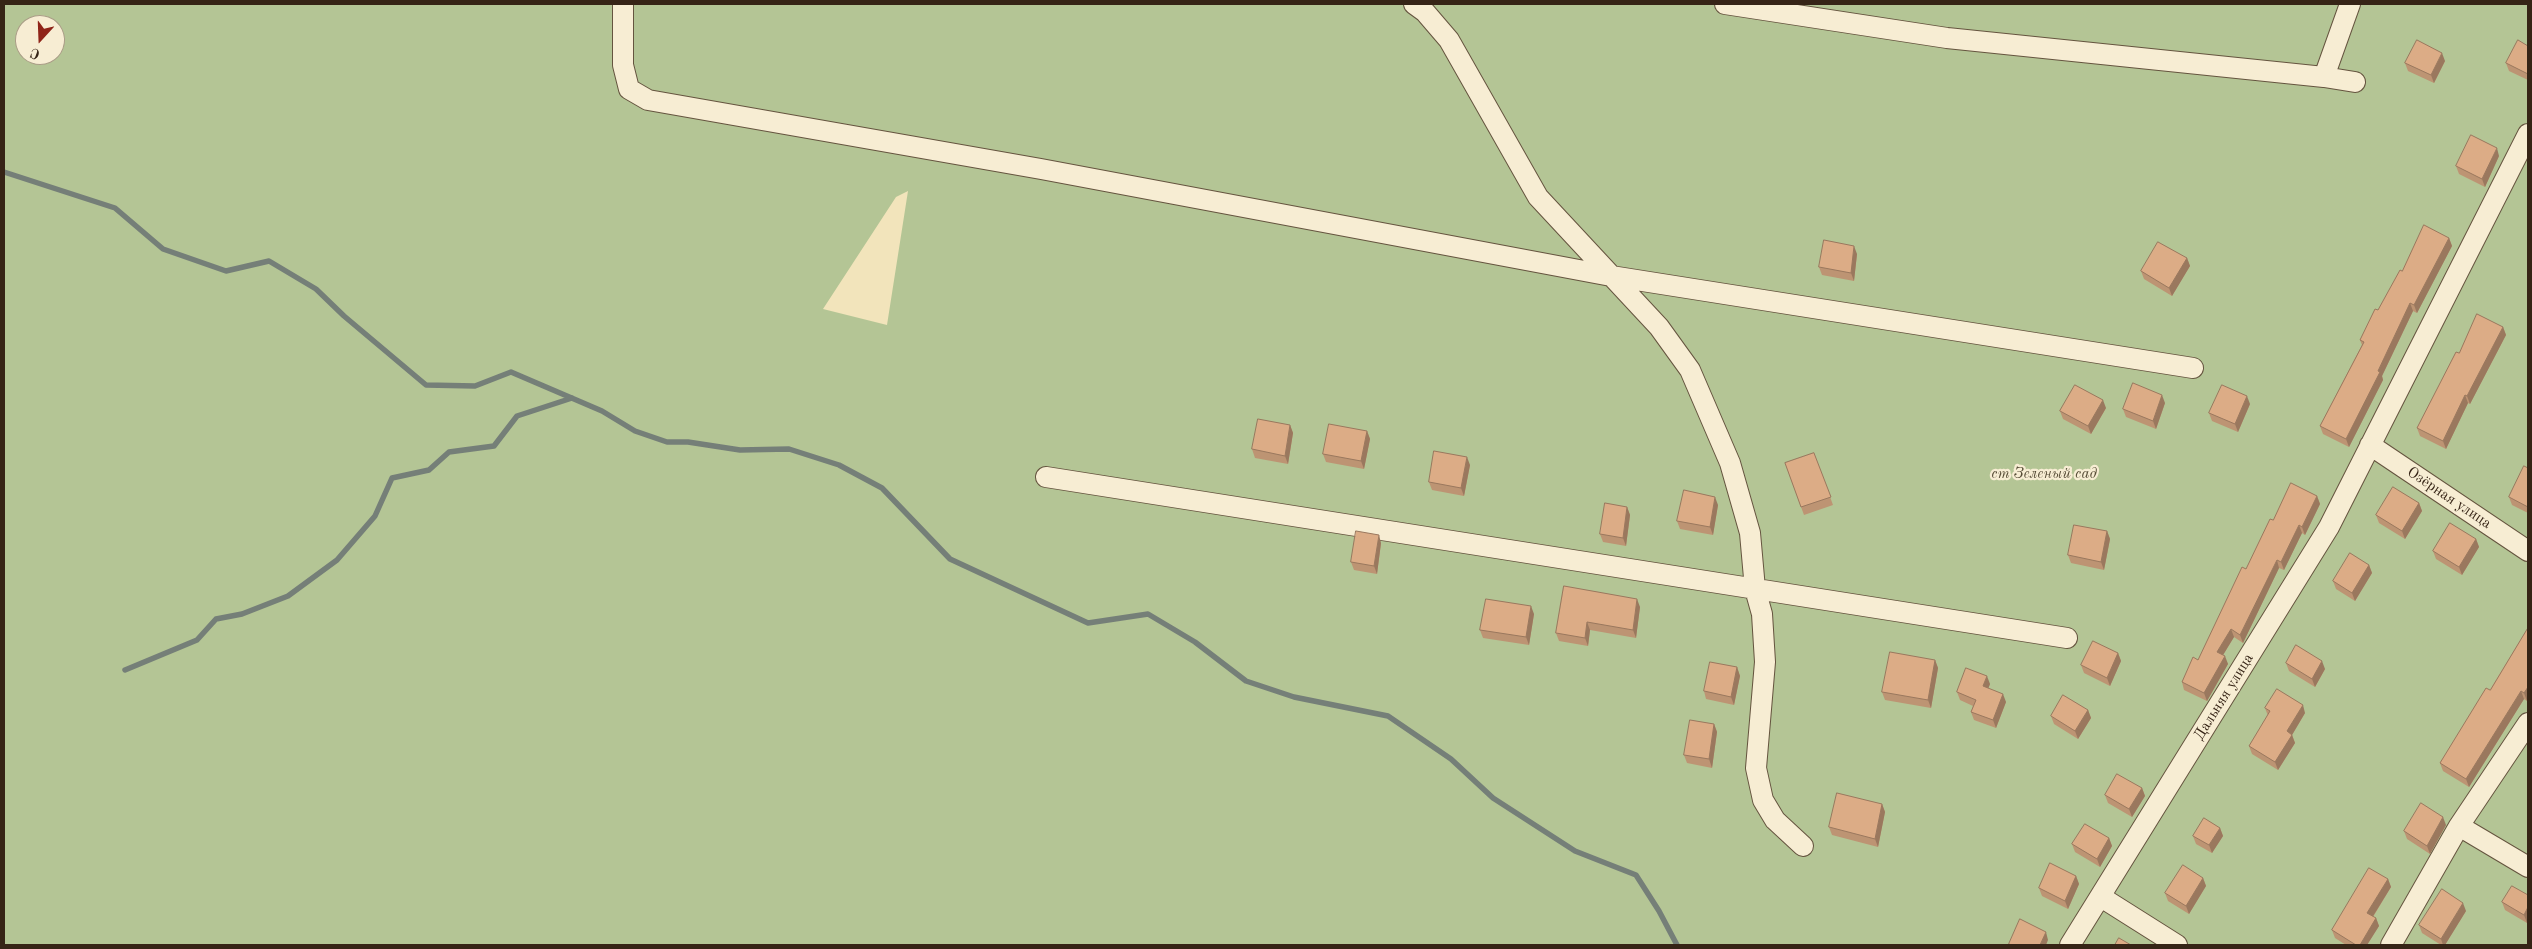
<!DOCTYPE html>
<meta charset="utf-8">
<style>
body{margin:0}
#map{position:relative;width:2532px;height:949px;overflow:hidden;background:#f2e4bb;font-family:"Old Standard TT",serif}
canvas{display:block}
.frame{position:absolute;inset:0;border:5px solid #362416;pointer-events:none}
.north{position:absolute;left:15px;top:15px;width:50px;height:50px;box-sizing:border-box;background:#f7edd3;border:1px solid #aa9d87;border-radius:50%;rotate:200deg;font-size:14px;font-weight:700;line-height:20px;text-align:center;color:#362416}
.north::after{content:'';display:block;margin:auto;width:18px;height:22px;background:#8f2418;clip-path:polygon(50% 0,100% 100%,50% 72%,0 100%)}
</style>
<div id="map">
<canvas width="2532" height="949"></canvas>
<div class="frame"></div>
<div class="north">С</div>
</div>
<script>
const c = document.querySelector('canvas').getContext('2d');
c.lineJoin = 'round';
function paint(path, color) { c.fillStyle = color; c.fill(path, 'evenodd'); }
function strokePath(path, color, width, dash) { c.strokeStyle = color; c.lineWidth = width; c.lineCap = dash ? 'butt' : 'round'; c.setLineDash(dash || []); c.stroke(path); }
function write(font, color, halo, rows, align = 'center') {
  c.font = font + ' "Old Standard TT",serif'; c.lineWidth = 4.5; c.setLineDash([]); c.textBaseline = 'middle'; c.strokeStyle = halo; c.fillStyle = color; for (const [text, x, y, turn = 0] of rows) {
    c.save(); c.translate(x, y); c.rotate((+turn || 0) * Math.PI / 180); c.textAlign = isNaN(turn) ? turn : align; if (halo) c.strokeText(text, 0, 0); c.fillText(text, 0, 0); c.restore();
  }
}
paint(new Path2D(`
 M4,4H2528V945H4ZM25,25H55V55H25ZM908,191L887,325L823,309L896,197Z`), '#b4c595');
strokePath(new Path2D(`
 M4,172L115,208L163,249L226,271L269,261L316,289L344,316L426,385L475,386L511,372L602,411L635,431L667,442H688L740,450L789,449L839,465L882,488L950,559L1088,623L1148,614L1195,642L1246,681L1294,697L1388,716L1451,759L1493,798L1575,851L1636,875L1659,911L1677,945
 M125,670L197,640L216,619L242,614L288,596L337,560L375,516L392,478L429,470L449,452L494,446L517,416L572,398`), '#757f78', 5.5);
const minor = new Path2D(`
 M623,4V65L629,89L648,100L1041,169L1611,276L2193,368
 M1414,4L1425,12L1449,40L1538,197L1659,327L1690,370L1730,463L1750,533L1755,589L1762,614L1765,662L1756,768L1763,800L1775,820L1803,846
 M1725,4L1947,38L2324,77L2355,82
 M2324,77L2350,4
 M2370,445L2528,551
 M1046,477L2067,638
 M2459,826L2528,867
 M2101,897L2177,945
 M2070,945L2329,527L2528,134
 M2391,945L2459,826L2528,723`);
strokePath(minor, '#65543f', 22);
strokePath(minor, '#f7edd3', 20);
paint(new Path2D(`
 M2528,46V80L2509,71L2506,63Z
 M2445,61L2434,83L2408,71L2405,63Z
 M2499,156L2485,187L2459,174L2456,166Z
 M2449,238L2452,246L2417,313L2413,311L2382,376L2383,380L2349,447L2323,434L2320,426L2362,345L2360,340L2402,271Z
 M1857,254L1854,281L1822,275L1819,267Z
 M2187,258L2190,266L2172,296L2144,279L2141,271Z
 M2503,327L2506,335L2470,404L2468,403L2446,449L2420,436L2417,428L2459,353Z
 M2165,403L2156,429L2126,417L2123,409Z
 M2250,404L2238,432L2212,421L2209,413Z
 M2106,408L2091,434L2063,419L2060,411Z
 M1290,425L1293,433L1288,464L1255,458L1252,449Z
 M1367,431L1370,439L1364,469L1326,462L1323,454Z
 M1814,453L1833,505L1804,515L1785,463Z
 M1470,465L1464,496L1432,490L1429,482Z
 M2528,468V513L2512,505L2509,497Z
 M2317,496L2320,504L2305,535L2302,533L2284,570L2279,568L2243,643L2234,637L2223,655L2228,664L2207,701L2184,690L2182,682L2198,660L2273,520Z
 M2419,503L2422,511L2405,539L2379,523L2376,515Z
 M1718,505L1713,535L1680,529L1677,521Z
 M1627,507L1630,515L1626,546L1603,542L1600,534Z
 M2107,531L2110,539L2104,570L2071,563L2068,555Z
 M2476,539L2479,547L2462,575L2436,559L2433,551Z
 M1381,543L1377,574L1354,570L1351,562Z
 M2369,565L2372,573L2355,601L2336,589L2333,581Z
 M1564,586L1640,607L1636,638L1590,630L1588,646L1559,641L1556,633Z
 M1534,614L1529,645L1483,638L1480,630Z
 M2528,628L2527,701L2524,699L2469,787L2443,771L2440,763L2490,690Z
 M2118,653L2121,661L2110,686L2084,673L2081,665Z
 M1935,660L1938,668L1931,708L1885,700L1882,692Z
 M2286,663L2325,669L2315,687L2289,671Z
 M1737,667L1740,676L1734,705L1706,699L1704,691Z
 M1990,684L1988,688L2006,702L1996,728L1974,720L1971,712L1973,706L1960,700L1957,692Z
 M2265,708L2305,713L2292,735L2295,743L2278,770L2252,754L2249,746L2268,716Z
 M2088,710L2091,718L2078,739L2054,724L2051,716Z
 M1714,724L1717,732L1712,768L1687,763L1684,755Z
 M2142,788L2145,796L2132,817L2108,803L2105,795Z
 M1882,804L1885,812L1878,847L1832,835L1829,827Z
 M2446,825L2430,854L2407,839L2404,831Z
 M2220,828L2223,836L2212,853L2196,844L2193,836Z
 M2109,838L2112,846L2100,867L2075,852L2072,844Z
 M2076,876L2079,884L2068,909L2042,896L2039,888Z
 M2203,878L2206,886L2189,914L2168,901L2165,893Z
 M2388,879L2391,887L2373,917L2376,918L2379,926L2367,945H2346L2335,938L2332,930Z
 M2528,895V920L2527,923L2505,910L2502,902Z
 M2466,911L2445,945H2441L2422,933L2419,925Z`), '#bd9473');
paint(new Path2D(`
 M2442,53L2445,61L2434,83L2431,75Z
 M2497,148L2499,156L2485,187L2482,179Z
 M2449,238L2452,246L2417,313L2414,305Z
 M1854,246L1857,254L1854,281L1851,273Z
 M2187,258L2190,266L2172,296L2169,288Z
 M2410,303L2413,311L2382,376L2383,380L2349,447L2346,439Z
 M2503,327L2506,335L2470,404L2467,396Z
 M2162,395L2165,403L2156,429L2153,421Z
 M2465,395L2468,403L2446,449L2443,441Z
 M2247,396L2250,404L2238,432L2235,424Z
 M2103,400L2106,408L2091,434L2088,426Z
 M1290,425L1293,433L1288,464L1285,456Z
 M1367,431L1370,439L1364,469L1361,461Z
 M1467,457L1470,465L1464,496L1461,488Z
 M2317,496L2320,504L2305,535L2302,527Z
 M1715,497L1718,505L1713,535L1710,527Z
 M2419,503L2422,511L2405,539L2402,531Z
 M1627,507L1630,515L1626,546L1623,538Z
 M2299,525L2302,533L2284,570L2281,562Z
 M2107,531L2110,539L2104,570L2101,562Z
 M1379,535L1381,543L1377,574L1374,566Z
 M2476,539L2479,547L2462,575L2459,567Z
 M2277,560L2279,568L2243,643L2240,635Z
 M2369,565L2372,573L2355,601L2352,593Z
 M1637,599L1640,607L1636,638L1633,630Z
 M1531,606L1534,614L1529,645L1526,637Z
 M1587,622L1590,630L1588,646L1585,638Z
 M2231,629L2234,637L2220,660L2217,652Z
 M2118,653L2121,661L2110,686L2107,678Z
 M2225,656L2228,664L2207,701L2204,693Z
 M1935,660L1938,668L1931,708L1928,700Z
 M2322,661L2325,669L2315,687L2312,679Z
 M1737,667L1740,676L1734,705L1731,697Z
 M1987,676L1990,684L1986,694L1983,686Z
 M2528,687V699L2527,701L2524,693Z
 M2521,691L2524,699L2469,787L2466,779Z
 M2003,694L2006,702L1996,728L1993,720Z
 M2303,705L2305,713L2292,735L2295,743L2278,770L2275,762L2287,731Z
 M2088,710L2091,718L2078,739L2075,731Z
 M1714,724L1717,732L1712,768L1709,759Z
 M2142,788L2145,796L2132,817L2129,809Z
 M1882,804L1885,812L1878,847L1875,839Z
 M2443,817L2446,825L2430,854L2427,846Z
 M2220,828L2223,836L2212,853L2209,845Z
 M2109,838L2112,846L2100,867L2097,859Z
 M2076,876L2079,884L2068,909L2065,901Z
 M2203,878L2206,886L2189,914L2186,906Z
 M2388,879L2391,887L2370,921L2367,913Z
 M2463,903L2466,911L2445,945H2443L2441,939Z
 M2528,907V920L2527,923L2524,915Z
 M2376,918L2379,926L2367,945H2360Z
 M2046,932L2048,940L2046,945H2040Z`), '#9a785e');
const building = new Path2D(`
 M2417,40L2442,53L2431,75L2405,63Z
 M2518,40L2528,46V74L2506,63Z
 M2471,135L2497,148L2482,179L2456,166Z
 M2424,225L2449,238L2414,305L2410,303L2378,371L2380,372L2346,439L2320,426L2364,342L2360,340L2375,309L2378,310L2400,270L2402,271Z
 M1824,240L1854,246L1851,273L1819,267Z
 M2158,242L2187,258L2169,288L2141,271Z
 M2477,314L2503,327L2467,396L2465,395L2443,441L2417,428L2456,352L2459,353Z
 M2133,383L2162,395L2153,421L2123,409Z
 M2075,385L2103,400L2088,426L2060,411Z
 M2222,385L2247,396L2235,424L2209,413Z
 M1258,419L1290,425L1285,456L1252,449Z
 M1329,424L1367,431L1361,461L1323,454Z
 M1434,451L1467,457L1461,488L1429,482Z
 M1814,453L1831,497L1801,507L1785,463Z
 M2524,466L2528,468V507L2509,497Z
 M2291,483L2317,496L2302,527L2299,525L2281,562L2277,560L2240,635L2231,629L2217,652L2225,656L2204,693L2182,682L2193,657L2198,660L2242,567L2246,569L2270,519L2273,520Z
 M2393,487L2419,503L2402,531L2376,515Z
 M1684,490L1715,497L1710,527L1677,521Z
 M1605,503L1627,507L1623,538L1600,534Z
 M2450,523L2476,539L2459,567L2433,551Z
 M2074,525L2107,531L2101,562L2068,555Z
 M1356,531L1379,535L1374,566L1351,562Z
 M2350,553L2369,565L2352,593L2333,581Z
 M1564,586L1637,599L1633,630L1587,622L1585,638L1556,633Z
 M1486,599L1531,606L1526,637L1480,630Z
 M2528,628V687L2524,693L2521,691L2466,779L2440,763L2486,688L2490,690Z
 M2093,641L2118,653L2107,678L2081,665Z
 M2296,645L2322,661L2312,679L2286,663Z
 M1890,652L1935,660L1928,700L1882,692Z
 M1710,662L1737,667L1731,697L1704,691Z
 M1966,668L1987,676L1983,686L2003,694L1993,720L1971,712L1976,700L1957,692Z
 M2277,689L2303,705L2287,731L2292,735L2275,762L2249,746L2270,711L2265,708Z
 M2063,695L2088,710L2075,731L2051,716Z
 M1690,720L1714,724L1709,759L1684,755Z
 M2117,774L2142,788L2129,809L2105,795Z
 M1837,793L1882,804L1875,839L1829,827Z
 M2421,803L2443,817L2427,846L2404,831Z
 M2204,818L2220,828L2209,845L2193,836Z
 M2085,824L2109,838L2097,859L2072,844Z
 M2050,863L2076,876L2065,901L2039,888Z
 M2183,865L2203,878L2186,906L2165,893Z
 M2369,868L2388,879L2367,913L2376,918L2360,945H2356L2332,930Z
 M2512,886L2528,895V907L2524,915L2502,902Z
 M2442,889L2463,903L2441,939L2419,925Z
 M2020,919L2046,932L2040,945H2011L2009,944Z
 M2119,938L2131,945H2115Z`);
paint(building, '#dcac86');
strokePath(building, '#9a785e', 1);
write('italic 15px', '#564c36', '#f7edd3', [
 ["ст Зеленый сад",2044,474]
]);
write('15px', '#362416', '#f7edd3', [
 ["Озёрная улица",2449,498,34],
 ["Дальняя улица",2224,697,-58]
]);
</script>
